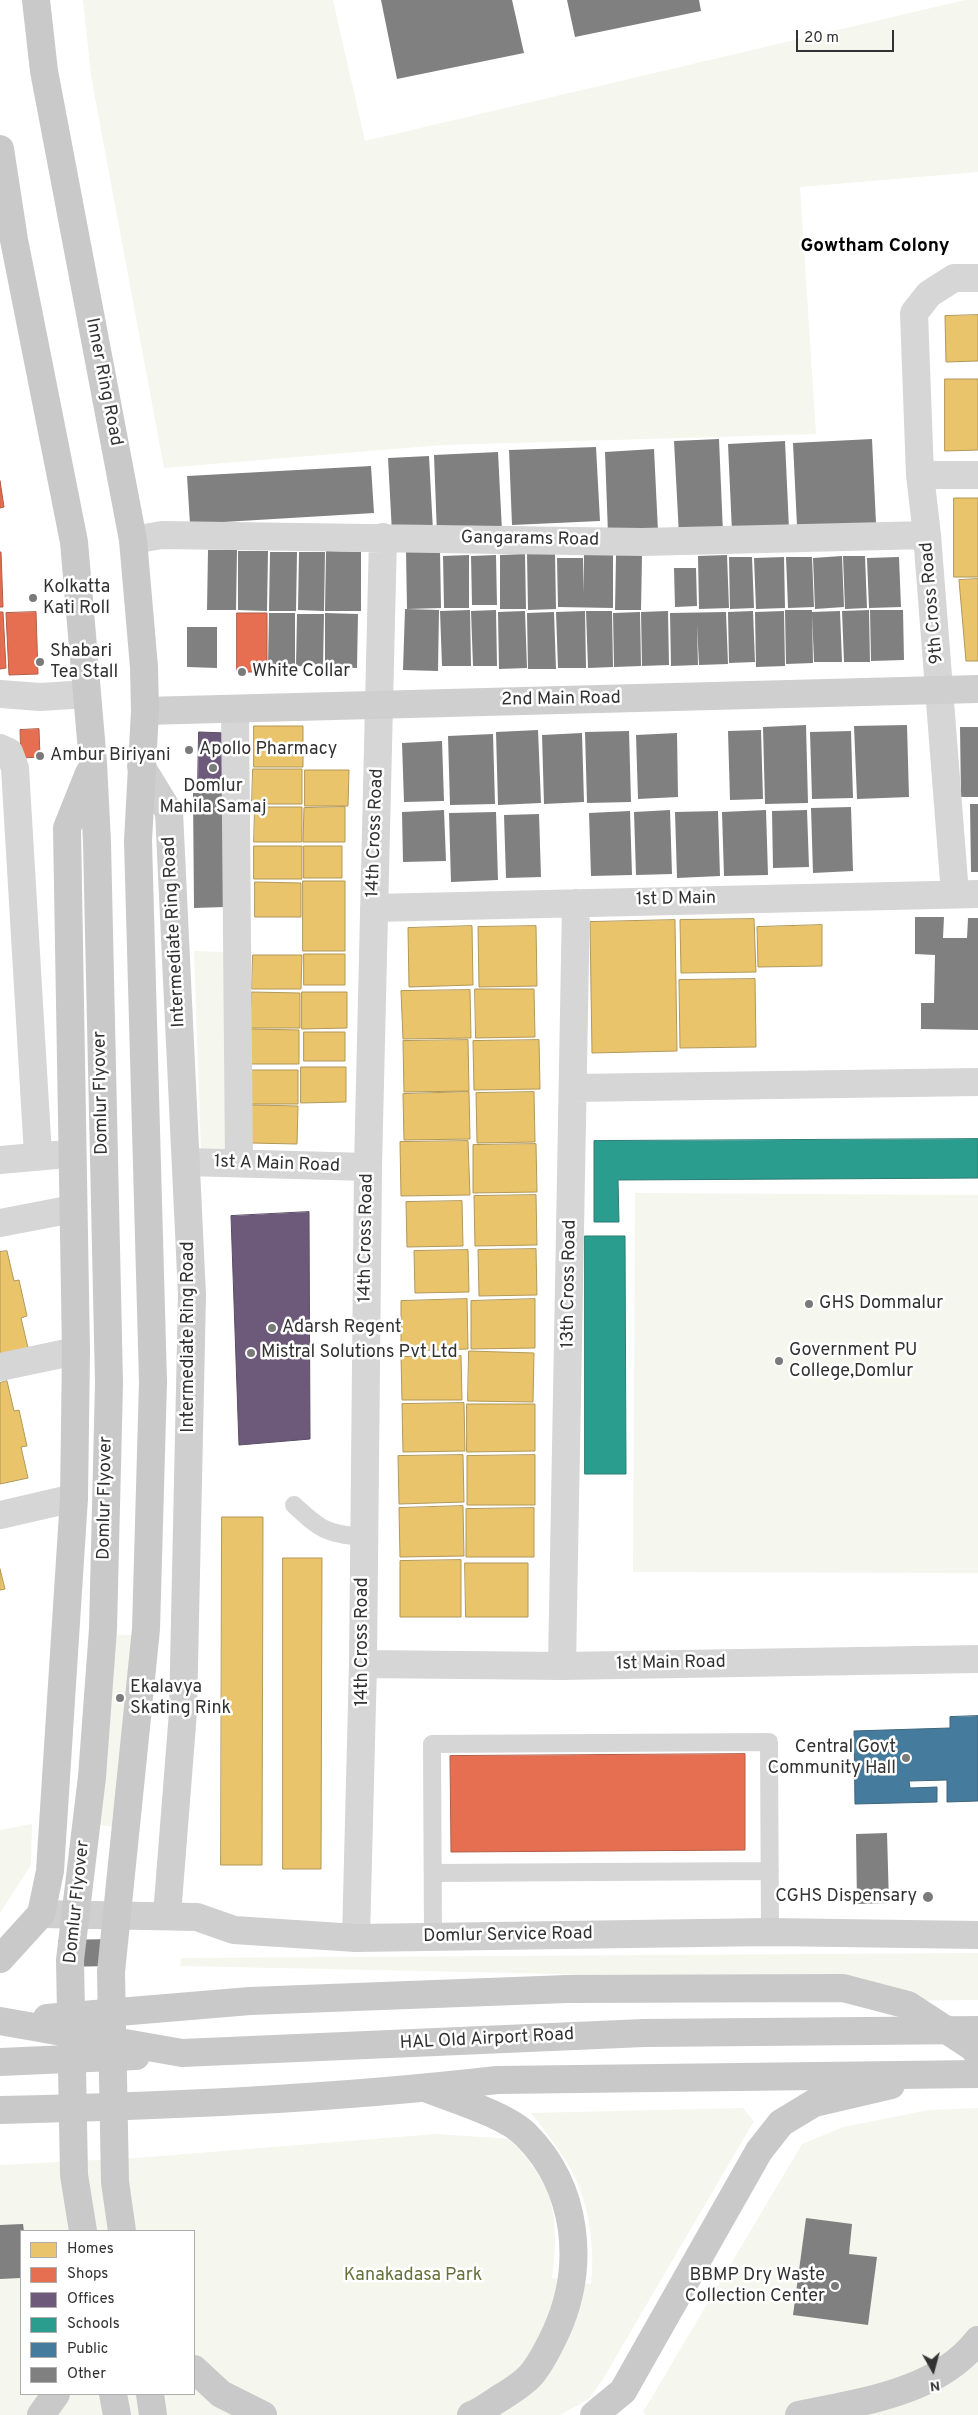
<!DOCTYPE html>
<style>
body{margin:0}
#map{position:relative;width:978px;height:2415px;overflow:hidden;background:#fff;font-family:Overpass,sans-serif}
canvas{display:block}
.legend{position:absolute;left:20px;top:2230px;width:175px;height:165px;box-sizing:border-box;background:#fff;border:1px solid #adadad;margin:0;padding:6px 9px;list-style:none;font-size:15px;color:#323232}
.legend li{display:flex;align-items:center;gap:10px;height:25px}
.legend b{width:25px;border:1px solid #adadad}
.north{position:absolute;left:908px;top:2345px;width:50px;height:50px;-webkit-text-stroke:4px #fff;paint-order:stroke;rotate:173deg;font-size:14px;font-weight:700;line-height:20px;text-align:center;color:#323232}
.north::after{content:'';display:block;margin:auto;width:18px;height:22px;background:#323232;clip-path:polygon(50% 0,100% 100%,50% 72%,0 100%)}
.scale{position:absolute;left:796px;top:30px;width:98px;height:22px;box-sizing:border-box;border:2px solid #323232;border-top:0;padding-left:6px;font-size:15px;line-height:18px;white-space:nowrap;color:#323232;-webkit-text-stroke:4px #fff;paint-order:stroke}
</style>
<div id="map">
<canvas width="978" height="2415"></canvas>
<ul class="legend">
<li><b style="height:14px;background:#e9c46a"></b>Homes</li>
<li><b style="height:14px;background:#e76f51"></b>Shops</li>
<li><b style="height:14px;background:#6d597a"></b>Offices</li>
<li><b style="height:14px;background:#2a9d8f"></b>Schools</li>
<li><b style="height:14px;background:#457b9d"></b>Public</li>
<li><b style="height:14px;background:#808080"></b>Other</li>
</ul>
<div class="north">N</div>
<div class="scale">20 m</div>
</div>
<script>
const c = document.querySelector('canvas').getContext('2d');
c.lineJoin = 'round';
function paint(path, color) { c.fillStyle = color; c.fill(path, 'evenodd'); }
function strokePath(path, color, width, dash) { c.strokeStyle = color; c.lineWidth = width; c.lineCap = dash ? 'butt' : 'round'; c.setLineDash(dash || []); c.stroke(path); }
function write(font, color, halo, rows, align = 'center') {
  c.font = font + ' Overpass,sans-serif'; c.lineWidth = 5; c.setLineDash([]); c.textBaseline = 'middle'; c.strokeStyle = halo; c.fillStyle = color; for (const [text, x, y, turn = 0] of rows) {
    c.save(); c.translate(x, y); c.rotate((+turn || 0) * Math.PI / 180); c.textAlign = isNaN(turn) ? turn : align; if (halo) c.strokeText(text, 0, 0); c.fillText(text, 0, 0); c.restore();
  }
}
paint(new Path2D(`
 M83,0H333L365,141L965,0H978V172L800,187L816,434L443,445L164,468L91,76Z
 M194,951L226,952L231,1152L201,1150Z
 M635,1193L978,1195V1573L633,1572Z
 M95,1633L158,1637L137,1830L77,1822Z
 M32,1824L31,1865L0,1913V1830Z
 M978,1953V2000L769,2002L566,1974L180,1966L181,1958Z
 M743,2108L754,2121L603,2379L589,2399L560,2415H0V2165L136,2158L436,2134L512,2139C523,2154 537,2170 545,2187C558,2212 556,2251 552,2278L591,2284C595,2252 590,2214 578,2184C567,2158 548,2135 531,2113ZM21,2231H194V2394H21Z
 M978,2108V2415H646L643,2412L802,2144L843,2127L929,2110Z`), '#f5f6ed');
const homes = new Path2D(`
 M978,315V361L946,362L945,316Z
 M945,379H978V450L945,451Z
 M954,498H978V577H954Z
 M978,579V661H966L959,580Z
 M254,726H303V767H254Z
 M253,769H302V804H252Z
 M305,770H349L348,806H305Z
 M255,807H302V842H254Z
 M345,807V842H303L304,808Z
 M254,846H302V879H254Z
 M304,846H342V878H304Z
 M303,881H345V951H303Z
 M255,882L301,883V917H255Z
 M754,919L756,972L681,973L680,920Z
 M675,920L677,1051L592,1053L590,922Z
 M822,925V966L758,967L757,927Z
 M472,926L473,985L409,987L408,928Z
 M536,926L537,986L479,987L478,927Z
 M304,954H345V985H304Z
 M253,955H302L301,989H252Z
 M755,979L756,1047L680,1048L679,980Z
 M475,989H534L535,1037L476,1038Z
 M470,990L471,1038L403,1039L401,991Z
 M252,992L300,993V1028H251Z
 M302,992H347V1028L302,1029Z
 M251,1029L299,1030V1064H250Z
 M304,1032H345V1061H304Z
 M468,1040L469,1091L404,1092L403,1041Z
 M539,1040L540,1089L474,1090L473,1041Z
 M301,1067H346V1102L301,1103Z
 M251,1070H298V1104H250Z
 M469,1092L470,1139L404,1140L403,1094Z
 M534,1092L535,1142L477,1143L476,1093Z
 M252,1105L298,1106L297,1144L251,1143Z
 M468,1141L470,1195L401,1196L400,1142Z
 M536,1144L537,1192L473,1193V1145Z
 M536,1195L537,1245L475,1246L474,1196Z
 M462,1201L463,1246L407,1247L406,1202Z
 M536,1249L537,1295L479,1296L478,1250Z
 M468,1250L469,1292L415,1293L414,1251Z
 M7,1251L14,1281L19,1280L27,1316L21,1318L28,1348L0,1354V1252Z
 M467,1299L468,1349L401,1351V1301Z
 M535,1299V1348L471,1349V1301Z
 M469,1351L534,1353L533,1402L468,1401Z
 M461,1356L462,1400H402L401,1357Z
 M7,1381L14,1411L19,1410L27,1446L21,1447L28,1478L0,1484V1383Z
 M464,1403L465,1451L403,1452L402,1404Z
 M467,1404H535V1451L467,1452Z
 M463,1455L464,1502L399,1504L398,1456Z
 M535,1455V1505H467V1456Z
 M463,1506L464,1556L400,1557L399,1508Z
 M534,1508V1557H466V1509Z
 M222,1517H263L262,1865H221Z
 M283,1558H322L321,1869H283Z
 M461,1560V1617H400V1561Z
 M465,1563H528V1617H466Z
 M0,1569L5,1589L0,1590Z`);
paint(homes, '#e9c46a');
strokePath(homes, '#b29859', 1);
const shops = new Path2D(`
 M0,481L4,507L0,508Z
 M0,552H1L3,607H0Z
 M0,612H3L6,668L0,669Z
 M36,612L38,674L9,675L6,613Z
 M237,613H267V672H237Z
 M39,729L40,757L21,758L20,730Z
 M745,1754V1850L451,1852L450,1756Z`);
paint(shops, '#e76f51');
strokePath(shops, '#b15d48', 1);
const offices = new Path2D(`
 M199,732L226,733L225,788L198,787Z
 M309,1212L310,1439L239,1445L231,1216Z`);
paint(offices, '#6d597a');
strokePath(offices, '#5b4d64', 1);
const schools = new Path2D(`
 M978,1139V1178L618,1180L619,1222H594V1141Z
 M585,1236H625L626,1474H585Z`);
paint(schools, '#2a9d8f');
strokePath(schools, '#2c7d73', 1);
const public = new Path2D(`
 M978,1716V1801L947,1802V1780L909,1781L910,1788L937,1787V1802L855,1804L854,1731L950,1728V1717Z`);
paint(public, '#457b9d');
strokePath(public, '#3f657d', 1);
paint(new Path2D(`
 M381,0H512L524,53L397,79Z
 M567,0H699L701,11L575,37Z
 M719,439L723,533L679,535L674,441Z
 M872,439L876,523L797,526L793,443Z
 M785,441L789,529L732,532L728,444Z
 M596,447L600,521L512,525L509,450Z
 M654,449L658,531L608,534L605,452Z
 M498,452L502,531L437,535L434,455Z
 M429,456L433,531L392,533L388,458Z
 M371,466L374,513L190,524L187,476Z
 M208,550H237L236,610H207Z
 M440,550L441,608L407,609L406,551Z
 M238,551H268L267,611L238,610Z
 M326,551L361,552V611H325Z
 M270,552H297L296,611H269Z
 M299,552H325L324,611L298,610Z
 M555,552L556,609L528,610L527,553Z
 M584,553H613V608L558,607L557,558H583L584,593Z
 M525,554L526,609H500V555Z
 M469,555V608H444L443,556Z
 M496,555L497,605H472L471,556Z
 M616,555H642L641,610H615Z
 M727,555L729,608L699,609L698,556Z
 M842,556L844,607L815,609L813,558Z
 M843,556H865L867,608L845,609Z
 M729,557H752L754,608L730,609Z
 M784,557L785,608L756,609L754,558Z
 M786,557H812L814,607L788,608Z
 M899,557L901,607L869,608L867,558Z
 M674,568H696L697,606L675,607Z
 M405,609L439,610L438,671L403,670Z
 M470,610L471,666H442L440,611Z
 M496,610L497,666H473L471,611Z
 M785,610H812L813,663L786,664Z
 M869,610L870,662H844L842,611Z
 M870,610H903L904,660L871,661Z
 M525,611L527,668L499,669L498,612Z
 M585,611L586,668H558L556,612Z
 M586,611H612L613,667L588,668Z
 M668,611L669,665L642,666L641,612Z
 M753,611L755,662L729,663L728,612Z
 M784,611L785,666L756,667L755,612Z
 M840,611L842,662H814L812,612Z
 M554,612L556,669H528L527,613Z
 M640,612L641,666L614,667L613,613Z
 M726,612L728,664L699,665L697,624L698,665L671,666L670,613Z
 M269,613H295V666H268Z
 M325,613L358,614L357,668L325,667Z
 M297,614H324L323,667L296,666Z
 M187,627H217V668L187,667Z
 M806,725L808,803L765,804L763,727Z
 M907,725L909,797L857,799L854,726Z
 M960,727H978V797H961Z
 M538,730L541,803L498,805L496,732Z
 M761,730L763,799L730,800L728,731Z
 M629,731L631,802L587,803L585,732Z
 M851,731L853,798L812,799L810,732Z
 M582,733L584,802L544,804L542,735Z
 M677,733L678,797L638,799L636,735Z
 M493,734L495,804L450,805L448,736Z
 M442,741L444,801L404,802L402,743Z
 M193,793H224L225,907L194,908Z
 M970,804H978V872H971Z
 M851,807L853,871L813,873L811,808Z
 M444,810L446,861L403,862L402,812Z
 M670,810L672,874L636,875L634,812Z
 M766,810L768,875L724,876L722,812Z
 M807,810L809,867L773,868L772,811Z
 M630,811L632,875L591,876L589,813Z
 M718,811L720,876L677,878L675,812Z
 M496,812L498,880L451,882L449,813Z
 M539,814L541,877L506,878L504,815Z
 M915,917H944L943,938H967L968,918H978V1030L921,1029V1003H934L935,955L915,954Z
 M887,1833L889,1903L857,1904L856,1834Z
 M113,1939V1966L58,1967V1940Z
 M806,2218L852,2224L849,2254L877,2257L868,2325L793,2315Z
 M23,2224L24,2231H21V2278L0,2279V2225Z`), '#808080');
strokePath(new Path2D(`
 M294,1505C320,1529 326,1534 363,1537
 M433,1873L770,1871
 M433,1937L432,1744L769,1742L770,1932`), '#d6d6d6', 18);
strokePath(new Path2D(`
 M920,475H978
 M133,540L162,535L642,542L927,535
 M0,694L40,697L87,694
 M235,709L239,1163
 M0,748L9,752L15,768L38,1155
 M955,894L927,535L920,475L914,313L929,294L954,278H978
 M374,908L978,894
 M574,1088L978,1082
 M0,1160L56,1155
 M186,1162L368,1167
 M0,1223L73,1209
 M0,1367L76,1351
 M0,1515L74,1498
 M363,1664L562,1666L978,1659
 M562,1666L576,903
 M356,1938L363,1664L368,1167L383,537`), '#d6d6d6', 28);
strokePath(new Path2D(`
 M145,711L978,689
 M141,766L169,812L192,1295L183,1712L167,1915
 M41,1914L197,1917L234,1930L356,1938L770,1932L978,1935`), '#cfcfcf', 28);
strokePath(new Path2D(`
 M36,0L44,71L133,540L144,667L145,711L138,841L153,1382
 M0,149L14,240L74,542L93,763L97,842L109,1383
 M0,1959L41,1914L50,1871L74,1498L76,1351L67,828L89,773
 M47,2018L250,2001L567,1989
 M0,2021L182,2053L644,2033L978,2030
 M0,2062L136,2056
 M430,2090C456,2100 506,2115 526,2135C578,2188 586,2266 556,2332C549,2347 541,2363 531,2375C522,2385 508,2393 497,2400C489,2405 480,2412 471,2415
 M0,2110C166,2106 332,2099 497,2080L978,2074
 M194,2369L221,2394L263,2415
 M113,2394L117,2415
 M150,2394L153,2415
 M41,2415L56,2394
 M594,2415L623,2391L759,2151L781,2123L814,2103L891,2085
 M799,2415C860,2402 937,2393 978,2340`), '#c9c9c9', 28);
strokePath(new Path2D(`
 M567,1989L843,1988L908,2005L974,2048L978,2055
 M83,2231L74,2175L70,1960L92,1777L103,1629L109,1383
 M122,2231L115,2182L111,1972L146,1629L153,1382`), '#c9c9c9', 28);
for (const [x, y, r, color] of [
 [33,598,5,"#7a7a7a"],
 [40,662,5,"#7a7a7a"],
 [242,672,5,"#7a7a7a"],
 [189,750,5,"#7a7a7a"],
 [40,756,5,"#7a7a7a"],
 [213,768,5,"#7a7a7a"],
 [809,1304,5,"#7a7a7a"],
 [272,1328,5,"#7a7a7a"],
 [251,1353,5,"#7a7a7a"],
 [779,1361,5,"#7a7a7a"],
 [120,1698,5,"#7a7a7a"],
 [906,1758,5,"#7a7a7a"],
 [928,1897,6,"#7a7a7a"],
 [835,2286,5,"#7a7a7a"]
]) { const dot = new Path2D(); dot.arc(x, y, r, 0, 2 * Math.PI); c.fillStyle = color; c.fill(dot); strokePath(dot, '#fff', 2); }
write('18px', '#323232', '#fff', [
 ["Inner Ring Road",103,382,79],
 ["Gangarams Road",530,540,1],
 ["9th Cross Road",933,603,-95],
 ["2nd Main Road",561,700,-1],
 ["14th Cross Road",376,833,-88],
 ["1st D Main",676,900,-1],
 ["Intermediate Ring Road",175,932,-93],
 ["Domlur Flyover",102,1093,-91],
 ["1st A Main Road",277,1165,2],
 ["14th Cross Road",367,1238,-89],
 ["13th Cross Road",570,1284,-89],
 ["Intermediate Ring Road",189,1337,-90],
 ["Domlur Flyover",106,1498,-89],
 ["14th Cross Road",363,1642,-90],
 ["1st Main Road",671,1664,-1],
 ["Domlur Flyover",78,1902,-84],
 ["Domlur Service Road",508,1936,-1],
 ["HAL Old Airport Road",487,2040,-3]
]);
write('18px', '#323232', '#fff', [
 ["Kolkatta",43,588],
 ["Kati Roll",43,609],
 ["Shabari",50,652],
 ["Tea Stall",50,673],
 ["White Collar",252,672],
 ["Apollo Pharmacy",199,750],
 ["Ambur Biriyani",50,756],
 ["Domlur",213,787,"center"],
 ["Mahila Samaj",213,808,"center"],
 ["GHS Dommalur",819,1304],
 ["Adarsh Regent",282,1328],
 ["Government PU",789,1351],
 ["College,Domlur",789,1372],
 ["Mistral Solutions Pvt Ltd",261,1353],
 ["Ekalavya",130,1688],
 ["Skating Rink",130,1709],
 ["Central Govt",896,1748,"right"],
 ["Community Hall",896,1769,"right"],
 ["CGHS Dispensary",917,1897,"right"],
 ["BBMP Dry Waste",825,2276,"right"],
 ["Collection Center",825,2297,"right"]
], 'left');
write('18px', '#65723b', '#fff', [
 ["Kanakadasa Park",413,2276]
]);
write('bold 19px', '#000', '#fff', [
 ["Gowtham Colony",875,247]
]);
</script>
